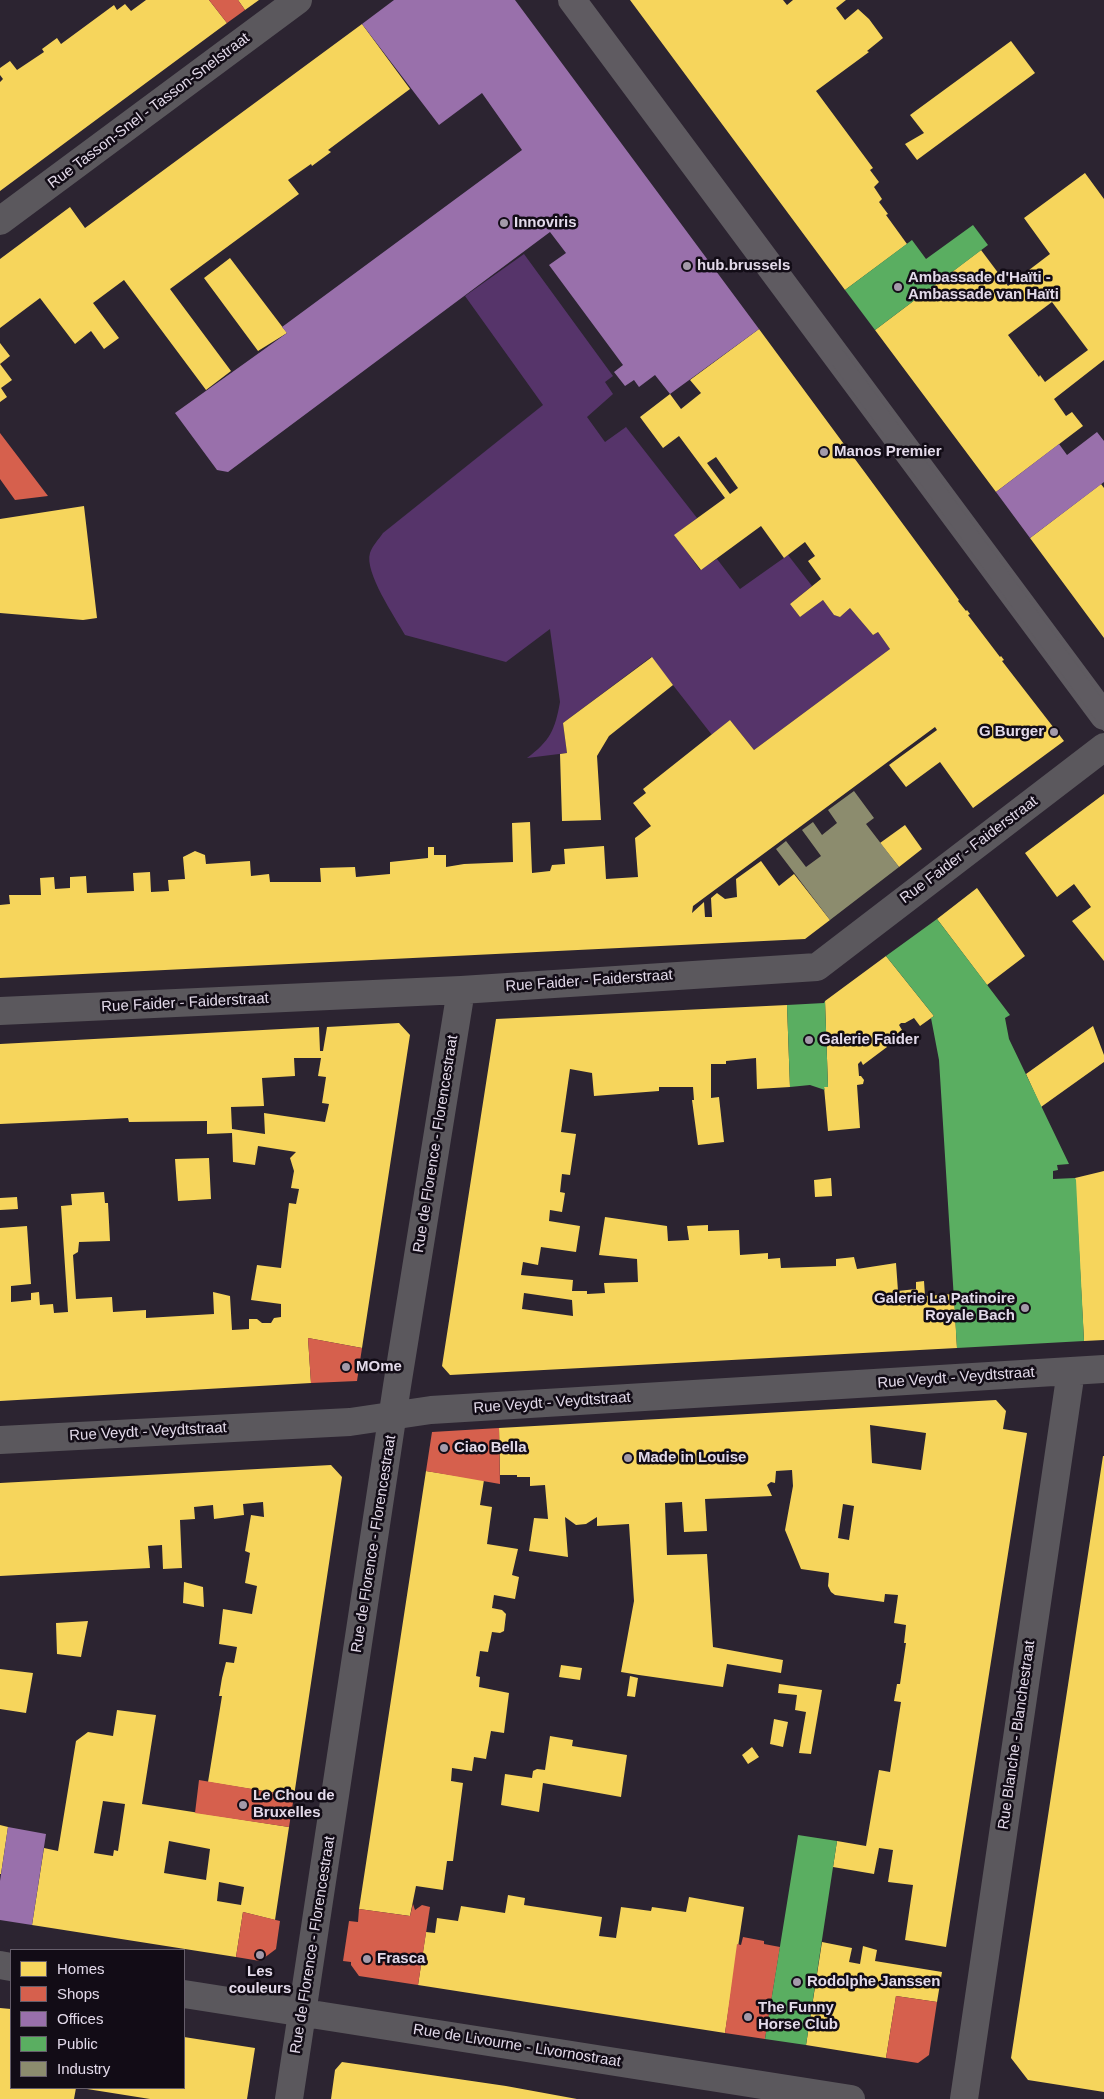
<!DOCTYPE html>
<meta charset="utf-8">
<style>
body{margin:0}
#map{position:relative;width:1104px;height:2099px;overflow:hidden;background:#2c2431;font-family:Arial,sans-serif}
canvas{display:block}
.legend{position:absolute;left:10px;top:1949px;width:175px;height:140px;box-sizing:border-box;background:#120c16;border:1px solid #665e6b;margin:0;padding:6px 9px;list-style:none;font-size:15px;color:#e3daea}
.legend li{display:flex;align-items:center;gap:10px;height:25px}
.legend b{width:25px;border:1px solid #665e6b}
</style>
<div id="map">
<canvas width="1104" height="2099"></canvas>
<ul class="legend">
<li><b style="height:14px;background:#f6d55c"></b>Homes</li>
<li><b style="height:14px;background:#d6604d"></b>Shops</li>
<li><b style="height:14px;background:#9970ab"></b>Offices</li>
<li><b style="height:14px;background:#5aae61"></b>Public</li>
<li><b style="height:14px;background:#8c8c6e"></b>Industry</li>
</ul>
</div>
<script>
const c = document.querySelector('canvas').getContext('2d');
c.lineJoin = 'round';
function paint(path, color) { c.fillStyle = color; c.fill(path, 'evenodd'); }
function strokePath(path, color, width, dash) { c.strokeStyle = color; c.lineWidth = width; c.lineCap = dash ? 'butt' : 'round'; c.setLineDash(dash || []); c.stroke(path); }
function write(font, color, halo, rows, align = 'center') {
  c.font = font + ' Arial,sans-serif'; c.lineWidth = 5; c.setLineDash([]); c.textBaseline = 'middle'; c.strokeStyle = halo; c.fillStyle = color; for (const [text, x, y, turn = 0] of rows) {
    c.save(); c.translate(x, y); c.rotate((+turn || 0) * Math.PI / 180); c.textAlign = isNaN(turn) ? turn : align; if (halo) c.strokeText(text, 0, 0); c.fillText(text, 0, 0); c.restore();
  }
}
paint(new Path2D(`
 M524,254L613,376L605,382L613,394L587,417L605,442L626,427L697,518L675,535L700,570L717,559L740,589L788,555L812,586L790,604L800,617L823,600L834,615L840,617L850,608L873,635L878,632L890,649L754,750L730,720L712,735L651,657L563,723L567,753L527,758C550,741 555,730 560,702L550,629L506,662L405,635C395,617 364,572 370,553C372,546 379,539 383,533L543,405L465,296Z`), '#56346a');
paint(new Path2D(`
 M146,0H209L227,23L0,191V82L3,79L0,75V68L10,61L17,70L44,52L42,49L57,38L61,44L114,5L117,10L125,4L131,11Z
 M238,0H259L245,10Z
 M630,0H783L787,5L793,0H846L836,8L845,20L858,9L869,19L883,38L867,51L869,52L816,91L873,168L870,170L879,182L874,187L882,199L879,202L888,214L886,215L907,244L845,290Z
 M362,24L410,89L328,150L331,152L312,166L311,164L288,180L299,194L170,289L231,371L206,390L124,280L93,303L119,338L104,349L91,331L75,344L40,298L0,328V259L70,207L85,228Z
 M1011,41L1035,73L917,160L905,144L924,133L910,115Z
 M1085,173L1104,199V360L1054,399L1066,416L1072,412L1083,426L996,492L875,330L981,250L1008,286L1050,254L1024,218ZM1052,302L1088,350L1045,382L1040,375L1039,377L1008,335Z
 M230,258L287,333L258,351L204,278Z
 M759,329L959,600L958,601L966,611L967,610L970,614L968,615L1000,657L1001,656L1004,660L1002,661L1064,741L973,808L940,762L906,787L889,765L937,730L935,727L693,906L692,913L704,902L705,917H712L711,898L717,893L725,899L737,897L736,879L761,861L779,886L794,874L830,920L805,939L0,978V905L10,904L9,895H41L40,878L54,877L55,889L70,888V877L86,876L87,893L134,891L133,873L150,872L151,892L169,891L168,880L185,879L183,857L195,851L205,855L206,864L250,861L251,876L269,874L270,882H321L320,868L355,867L356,877L390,874V862L428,858V847H434V855H446V867L464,864L513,862L512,823L530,822L532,873L550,871L552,865L565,864L564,849L604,846L606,879L638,877L635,838L651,826L633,803L646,793L643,789L730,720L754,750L890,649L878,632L873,635L850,608L840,617L834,615L823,600L800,617L790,604L821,579L808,561L815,556L805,542L784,558L761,526L701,570L674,535L725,498L679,436L663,448L640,417L670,394L681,409L701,393L690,380ZM716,457L738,488L730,494L707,463Z
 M0,343L10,356L0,364Z
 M0,364L12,380L1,388L7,397L0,402Z
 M1101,484L1104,488V638L1030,538Z
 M84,506L97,618L83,620L0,613V519Z
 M652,657L673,685L609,736L597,756L601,820L562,821L560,754L567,753L563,723Z
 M1104,794V961L1072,921L1091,907L1074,884L1057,897L1025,853Z
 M905,825L922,849L899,867L880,843Z
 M977,888L1025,956L987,985L937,919Z
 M886,956L934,1016L920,1026L914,1018L905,1023H901L899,1025L902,1030L884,1043L887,1047L863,1065L861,1061L858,1064L859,1076H861L864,1080L863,1084L857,1085L860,1128L828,1131L824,1087H828L825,1001Z
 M787,1005L790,1087L757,1089L756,1058L726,1061V1064H711V1098L719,1097L724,1142L698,1145L692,1100H694L693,1087H659V1091L594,1096L592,1073L570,1069L561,1132L576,1134L570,1175L562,1174L560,1192L565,1193L562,1212L550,1210L549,1221L580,1226L576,1252L541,1247L538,1265L523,1262L521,1275L573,1280L572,1291H587V1294L605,1293L604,1283L638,1282L637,1259L599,1255L605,1217L667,1226L668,1241L689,1240L687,1226L708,1225V1231L739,1230L740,1255L768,1253V1259L780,1258L781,1268L836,1266V1259L854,1257L857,1269L896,1263L898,1291L916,1289V1282L924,1281L925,1296L954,1294L957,1348L450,1375L442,1366L496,1019ZM524,1293L572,1300L573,1316L522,1309Z
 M399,1023L410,1035L362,1348L308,1338L311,1383L0,1401V1228L27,1226L31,1284L11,1286V1302L31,1300V1293L39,1292L40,1305L53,1304L54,1313L68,1312L61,1206L72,1205L71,1194L104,1192L105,1203H108L110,1241L79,1242L78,1252L73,1255L76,1299L112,1297L113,1312L146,1310V1318L214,1314L213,1292L230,1296L232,1330L249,1329V1319H257L262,1323H271L274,1318L281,1317V1304L251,1300L257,1265L281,1268L289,1203L296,1204L299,1189L291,1188L294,1171L290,1158L296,1152L258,1146L255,1165L233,1162L232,1133L207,1134V1121L129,1122L128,1118L0,1124V1044L319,1027L320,1051H323L327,1027ZM294,1058H321L318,1076L326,1077L322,1103L329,1104L325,1122L264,1113L265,1134L232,1129L231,1107L264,1106L262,1078L295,1076Z
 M1093,1026L1104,1055V1062L1041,1107L1026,1074Z
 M209,1158L211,1199L178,1201L175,1159Z
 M1104,1171V1340L1084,1341L1075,1178Z
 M831,1178L832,1196L815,1197L814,1180Z
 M17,1197L18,1209L0,1210V1198Z
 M996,1400L1006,1411L1003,1429L1027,1433L946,1947L905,1940L913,1885L888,1882L893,1850L879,1848L874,1874L833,1867L837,1841L866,1846L879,1770L890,1772L901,1702L894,1701L897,1684H900L906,1643H904L906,1625L894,1623L898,1595L885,1594L884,1602L835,1595L831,1592L828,1586L829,1573L801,1569L785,1530L793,1486L792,1470L776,1471L775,1483L771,1482L767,1485L772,1496L705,1499L707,1531L684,1532L682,1502L665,1503L667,1555L707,1554L713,1647L783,1660L781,1673L727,1664L723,1687L639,1675L621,1672L634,1601L629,1524L597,1526V1517L586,1524L576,1525L565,1517L568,1557L529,1551L534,1518L548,1519L545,1485L530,1486V1477H517V1475H500L499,1428ZM870,1425L926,1433L921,1470L872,1463ZM843,1504L854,1506L849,1540L838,1538Z
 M1103,1456H1104V2092L1028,2080L1011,2058Z
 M331,1465L342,1477L294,1796L208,1782L222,1696H219L222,1678L226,1662L234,1663L237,1647L219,1644L223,1609L252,1614L257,1586L245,1583L250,1553L245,1551L251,1515L264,1517L263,1502L243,1504L244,1515L214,1519L213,1505L194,1507L195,1519L180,1520L182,1568L163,1569L162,1545L148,1546L150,1568L0,1576V1483Z
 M426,1471L484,1480L480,1505L492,1507L487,1544L518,1549L512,1575L519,1577L515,1599L494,1595L492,1608L502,1610L506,1614L504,1631L500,1633L492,1632L488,1652L480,1651L476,1676L480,1677L479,1687L509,1693L504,1733L491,1731L486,1759L474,1757L472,1771L452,1768L451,1781L463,1783L453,1861H447L443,1890L416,1886L410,1916L359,1909Z
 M184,1582L203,1587L204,1607L183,1603Z
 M88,1621L81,1657L57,1654L56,1623Z
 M561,1665L582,1668L580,1680L559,1677Z
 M0,1669L33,1673L26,1713L0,1709Z
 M630,1676L638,1678L635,1697L627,1696Z
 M779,1684L822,1690L811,1754L799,1753L806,1712L795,1710L797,1695L778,1693Z
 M117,1710L156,1715L142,1804L289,1827L275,1920L243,1912L236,1957L32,1925L44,1848L58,1851L76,1741L88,1732L113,1736ZM103,1801L125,1804L118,1851L114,1850L113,1856L94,1853ZM169,1841L210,1849L206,1880L164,1873ZM219,1882L244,1887L241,1905L217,1901Z
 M774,1719L788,1722L783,1747L770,1744Z
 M550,1736L573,1740L572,1746L627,1755L621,1797L543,1783L539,1812L501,1805L505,1774L532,1778L533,1771L537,1769L545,1770Z
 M752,1747L759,1757L748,1764L742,1755Z
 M0,1825L8,1827L1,1874H0Z
 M508,1895L525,1898L524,1905L602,1917L599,1936L616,1938L621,1907L651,1911L652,1907L686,1912L689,1897L744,1907L725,2033L418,1985L426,1932L435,1933L437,1918L458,1921L461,1906L505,1913Z
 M822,1942L852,1948L849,1962L860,1964L863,1946L877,1950L875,1961L942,1972L937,2002L896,1996L886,2058L806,2045Z
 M0,2008L11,2009V2088H76L74,2099H0Z
 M184,2037L255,2048L247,2099H150L87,2089L184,2088Z
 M342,2062L506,2086L577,2099H331L335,2070Z`), '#f6d55c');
paint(new Path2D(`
 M209,0H238L245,10L227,23Z
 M0,433L48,496L15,500L0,479Z
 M308,1338L362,1348L357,1381L311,1383Z
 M499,1428L500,1484L426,1471L432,1432Z
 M199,1780L294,1796L289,1827L195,1813Z
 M413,1904L415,1910L422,1905L430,1907L418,1985L359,1976L351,1965V1962L343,1961L349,1921L358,1922L359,1909L410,1916Z
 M243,1912L280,1921L276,1949L260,1961L236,1957Z
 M743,1937L764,1941V1944L780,1947L765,2039L725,2033L737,1944L741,1945Z
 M896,1996L937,2002L929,2055L918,2063L886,2058Z`), '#d6604d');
paint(new Path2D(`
 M394,0H515L759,329L670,394L655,375L639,387L634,380L625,386L614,372L623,365L549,265L566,253L550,232L228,472L217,470L175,413L287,333L282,327L522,150L482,93L439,125L362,24Z
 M1097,432L1104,441V482L1030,538L996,492L1059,444L1067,455Z
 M8,1827L46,1834L32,1925L0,1920V1881Z`), '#9970ab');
paint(new Path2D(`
 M973,225L988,245L875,330L845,290L912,240L926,259Z
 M937,919L1010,1015L1005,1018L1009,1039L1069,1164L1057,1165L1058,1170L1053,1171V1179L1075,1178L1076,1180L1084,1341L957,1348L939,1060L931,1018L934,1016L886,956Z
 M825,1001L828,1087H824L825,1090L810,1085L790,1087L787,1005L824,1003Z
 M798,1835L837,1841L806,2045L765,2039Z`), '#5aae61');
paint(new Path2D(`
 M854,791L874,818L866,824L899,867L830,920L776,849L786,841L806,867L821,856L802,830L813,822L822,835L837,823L828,810Z`), '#8c8c6e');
strokePath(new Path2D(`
 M0,221L298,0
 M0,1011L461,990L817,967L1104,747
 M0,1440L350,1422L431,1410L1104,1369
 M0,1965L11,1967
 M184,1994L851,2099
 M289,2099L397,1386L461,990
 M964,2099L1071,1371`), '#5b585d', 28);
strokePath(new Path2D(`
 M572,0L1104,716`), '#5f5b61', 28);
strokePath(new Path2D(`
 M562,0L1104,731
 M583,0L1104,701`), '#5f5b61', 1);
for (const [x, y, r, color] of [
 [504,223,5,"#a39aa9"],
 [687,266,5,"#a39aa9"],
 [898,287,5,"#a39aa9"],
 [824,452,5,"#a39aa9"],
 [1054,732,5,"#a39aa9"],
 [809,1040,5,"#a39aa9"],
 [1025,1308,5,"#a39aa9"],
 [346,1367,5,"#a39aa9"],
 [444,1448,5,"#a39aa9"],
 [628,1458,5,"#a39aa9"],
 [243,1805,5,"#a39aa9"],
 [260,1955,5,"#a39aa9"],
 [367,1959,5,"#a39aa9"],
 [797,1982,5,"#a39aa9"],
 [748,2017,5,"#a39aa9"]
]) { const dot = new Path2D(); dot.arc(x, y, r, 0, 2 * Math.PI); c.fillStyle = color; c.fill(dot); strokePath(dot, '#120c16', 2); }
write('15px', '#e3daea', '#120c16', [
 ["Rue Tasson-Snel - Tasson-Snelstraat",149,111,-37],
 ["Rue Faider - Faiderstraat",969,850,-37],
 ["Rue Faider - Faiderstraat",589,981,-4],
 ["Rue Faider - Faiderstraat",185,1003,-3],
 ["Rue de Florence - Florencestraat",436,1144,-81],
 ["Rue Veydt - Veydtstraat",956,1378,-4],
 ["Rue Veydt - Veydtstraat",552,1403,-4],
 ["Rue Veydt - Veydtstraat",148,1432,-3],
 ["Rue de Florence - Florencestraat",374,1544,-81],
 ["Rue Blanche - Blanchestraat",1017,1735,-82],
 ["Rue de Florence - Florencestraat",313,1945,-81],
 ["Rue de Livourne - Livornostraat",517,2046,9]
]);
write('bold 15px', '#e3daea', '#120c16', [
 ["Innoviris",514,223],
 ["hub.brussels",697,266],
 ["Ambassade d'Haïti -",908,278],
 ["Ambassade van Haïti",908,295],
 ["Manos Premier",834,452],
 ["G Burger",1044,732,"right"],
 ["Galerie Faider",819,1040],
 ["Galerie La Patinoire",1015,1299,"right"],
 ["Royale Bach",1015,1316,"right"],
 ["MOme",356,1367],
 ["Ciao Bella",454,1448],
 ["Made in Louise",638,1458],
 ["Le Chou de",253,1796],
 ["Bruxelles",253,1813],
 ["Frasca",377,1959],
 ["Les",260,1972,"center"],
 ["couleurs",260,1989,"center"],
 ["Rodolphe Janssen",807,1982],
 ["The Funny",758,2008],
 ["Horse Club",758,2025]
], 'left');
</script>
